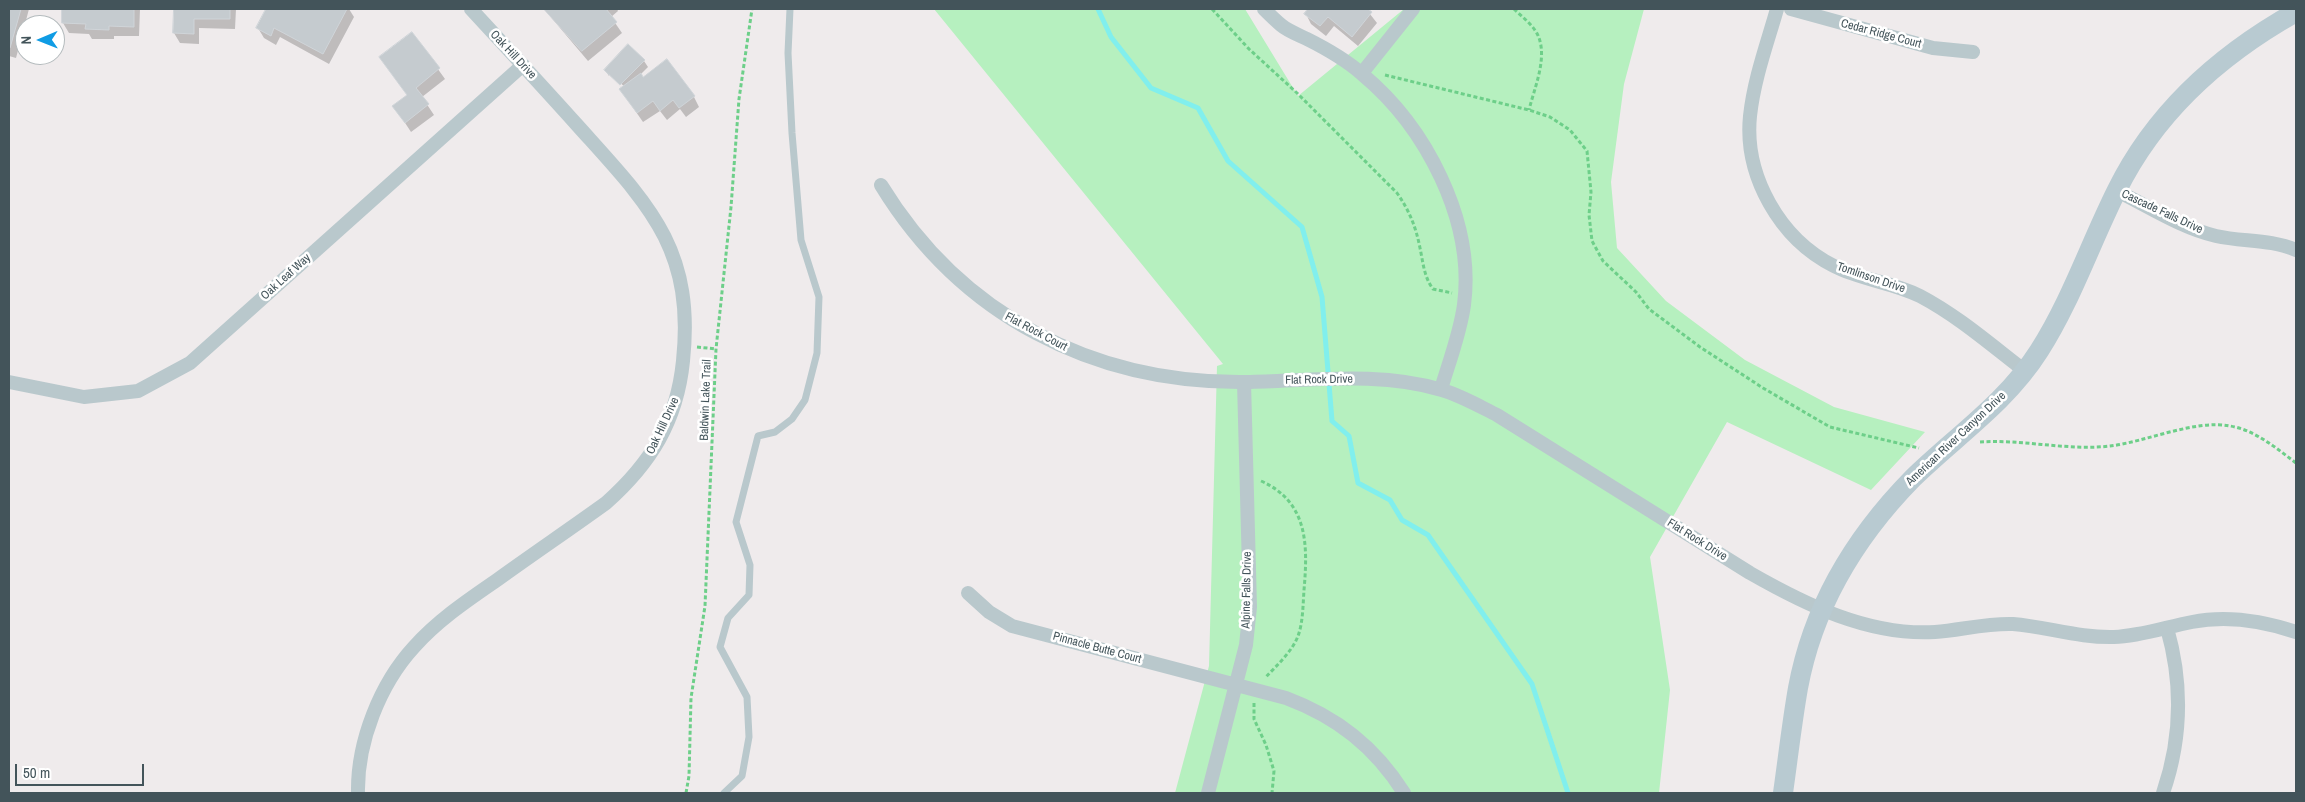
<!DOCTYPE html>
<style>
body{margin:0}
#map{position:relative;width:2305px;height:802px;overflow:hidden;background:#efebec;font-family:"Archivo Narrow",sans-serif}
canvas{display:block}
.frame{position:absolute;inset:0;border:10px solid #43545a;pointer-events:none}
.north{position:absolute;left:15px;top:15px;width:50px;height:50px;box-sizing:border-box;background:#fff;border:1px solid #b4bbbd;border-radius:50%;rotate:269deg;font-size:14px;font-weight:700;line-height:20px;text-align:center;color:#43545a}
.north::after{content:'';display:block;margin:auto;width:18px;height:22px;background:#109ce4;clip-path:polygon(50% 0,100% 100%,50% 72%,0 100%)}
.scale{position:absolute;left:15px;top:764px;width:129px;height:22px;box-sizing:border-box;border:2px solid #43545a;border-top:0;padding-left:6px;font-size:15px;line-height:18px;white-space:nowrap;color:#43545a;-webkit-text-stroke:4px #fff;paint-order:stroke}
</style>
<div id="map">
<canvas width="2305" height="802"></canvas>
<div class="frame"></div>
<div class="north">N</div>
<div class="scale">50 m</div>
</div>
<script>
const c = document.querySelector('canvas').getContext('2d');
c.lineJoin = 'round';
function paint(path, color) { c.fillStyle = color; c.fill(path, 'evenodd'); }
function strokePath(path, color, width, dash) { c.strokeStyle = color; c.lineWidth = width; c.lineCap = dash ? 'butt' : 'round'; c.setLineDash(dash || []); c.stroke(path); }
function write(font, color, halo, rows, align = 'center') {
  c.font = font + ' "Archivo Narrow",sans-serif'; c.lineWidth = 5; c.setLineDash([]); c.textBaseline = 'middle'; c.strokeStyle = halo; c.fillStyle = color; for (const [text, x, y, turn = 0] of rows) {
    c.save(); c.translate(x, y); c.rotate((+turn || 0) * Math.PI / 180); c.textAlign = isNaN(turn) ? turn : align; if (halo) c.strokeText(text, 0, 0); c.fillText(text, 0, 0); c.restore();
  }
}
paint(new Path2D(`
 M934,9H1245L1298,96L1404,9H1644L1624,84L1611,182L1617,248L1666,301L1745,360L1834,407L1925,432L1871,490L1727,422L1650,557L1670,690L1659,793H1175L1209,666L1217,366L1223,364Z`), '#b6f0bf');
paint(new Path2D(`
 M9,9H29L16,58L9,56Z
 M64,9H140L139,36H114V39H92L89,34L69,33L63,23Z
 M175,9H236L235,29L199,28V44L180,43L174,33Z
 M268,9H349L354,17L329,64L280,37L276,45L264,38L258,28Z
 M544,9H617L618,11L611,17L622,33L588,61Z
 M1310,9H1366L1377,23L1358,46L1334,26L1326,36L1311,24L1306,14Z
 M412,33L445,79L422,97L434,115L411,132L394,106L408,96Z
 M644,61L648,67L640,75L643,78L694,97L699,107L686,117L680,109L667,120L660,111L643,122L627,99L622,88L609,76L624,90L626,88L609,73V76L605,70Z`), '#0003');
strokePath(new Path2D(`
 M1098,9L1111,37L1151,88L1198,108L1228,161L1302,227L1322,297L1332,421L1349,436L1358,483L1390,500L1402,520L1428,535L1532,684L1568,793`), '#81efed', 5);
const building = new Path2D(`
 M9,9H21L10,48H9Z
 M62,9H134V27L109,26V30L85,29L86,24L62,23Z
 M174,9H230V19H194V34L173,33Z
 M266,9H347L323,54L274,28L271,36L256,28Z
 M544,9H606L617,22L582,51Z
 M1308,9H1368L1372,12L1352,37L1328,17L1320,26L1304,14Z
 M412,32L440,68L416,88L429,104L405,123L392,106L407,95L379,57Z
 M628,44L645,60L620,85L604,70Z
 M667,59L695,96L679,108L673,100L660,111L653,101L637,113L619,89L641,73L643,77Z`);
paint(building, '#c5cbcf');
strokePath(building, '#cfd4d8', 1);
strokePath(new Path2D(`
 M1212,9L1249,49L1297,93L1397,193C1409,210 1416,227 1420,248C1423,262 1424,277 1433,289L1452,293
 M1514,9C1522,17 1535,26 1539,38C1547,60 1534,89 1529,110
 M1385,75L1529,110L1550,117L1570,130L1587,151L1591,192L1589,215L1592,241L1603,261L1636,292L1649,309L1700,347L1763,388L1830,427L1919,448
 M697,347L716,349
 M1980,442C2023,439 2067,451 2110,446C2145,442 2196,419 2230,426C2255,430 2276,448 2296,463
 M1261,481C1308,502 1308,544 1304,590C1303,604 1303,623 1298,636C1292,652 1276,666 1265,678
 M1254,703V719L1266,745L1274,771L1272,793
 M686,793L689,776L691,698L705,606L716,349L731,207L739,99L752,9`), '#6dcf89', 3, [4, 2.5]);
strokePath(new Path2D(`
 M724,793L742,776L749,737L747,697L720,647L728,618L749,595L750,565L736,522L758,436L775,432L792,419L805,400L817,353L819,297L801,240L792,133L788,53L790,9`), '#b9c8cc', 7);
strokePath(new Path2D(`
 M1264,9C1269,14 1275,20 1281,25C1288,31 1299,35 1307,39C1327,49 1345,59 1362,74C1426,127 1475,221 1464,305C1460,334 1449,362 1441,389
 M1777,9C1767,44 1754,79 1750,116C1744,176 1780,239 1834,266C1861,280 1892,282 1920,296C1958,316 1991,345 2025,371
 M1791,9L1933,48L1973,52
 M1362,73L1413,9
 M881,185C961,316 1094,384 1246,382C1311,381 1379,371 1442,390C1462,396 1479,406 1497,415L1750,573C1806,605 1869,636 1935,632C1961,630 1987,623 2013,624C2047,627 2080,638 2114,637C2141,636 2166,627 2192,622C2227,615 2263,621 2296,632
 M2117,191C2148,206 2181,228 2216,236C2243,242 2270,239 2296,250
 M9,382L84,397L138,391L190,363L523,65
 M968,593L989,612L1012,626L1286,698C1337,717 1375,747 1404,793
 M358,793C357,742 380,684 414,647C438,620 468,600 497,580C533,554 570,529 606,503C651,463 677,421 683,361C695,248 648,204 578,126C543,87 507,48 471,9
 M1208,793L1246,645L1250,607L1244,382
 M2163,793C2182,738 2183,684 2167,628`), '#b9c8cc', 14);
strokePath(new Path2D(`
 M1783,793C1788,758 1792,722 1798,688C1813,607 1856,536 1913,478C1956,436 2006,403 2039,351C2071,301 2090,244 2117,190C2156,111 2221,54 2296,12`), '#b8cad1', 20);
write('12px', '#43545a', '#fff', [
 ["Cedar Ridge Court",1881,34,15],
 ["Oak Hill Drive",513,55,47],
 ["Cascade Falls Drive",2162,212,25],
 ["Oak Leaf Way",286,277,-42],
 ["Tomlinson Drive",1871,278,19],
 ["Flat Rock Court",1036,332,28],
 ["Flat Rock Drive",1319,380,-1],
 ["Baldwin Lake Trail",706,400,-88],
 ["Oak Hill Drive",663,426,-65],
 ["American River Canyon Drive",1956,439,-43],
 ["Flat Rock Drive",1697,540,32],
 ["Alpine Falls Drive",1247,590,-89],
 ["Pinnacle Butte Court",1097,648,15]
]);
</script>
